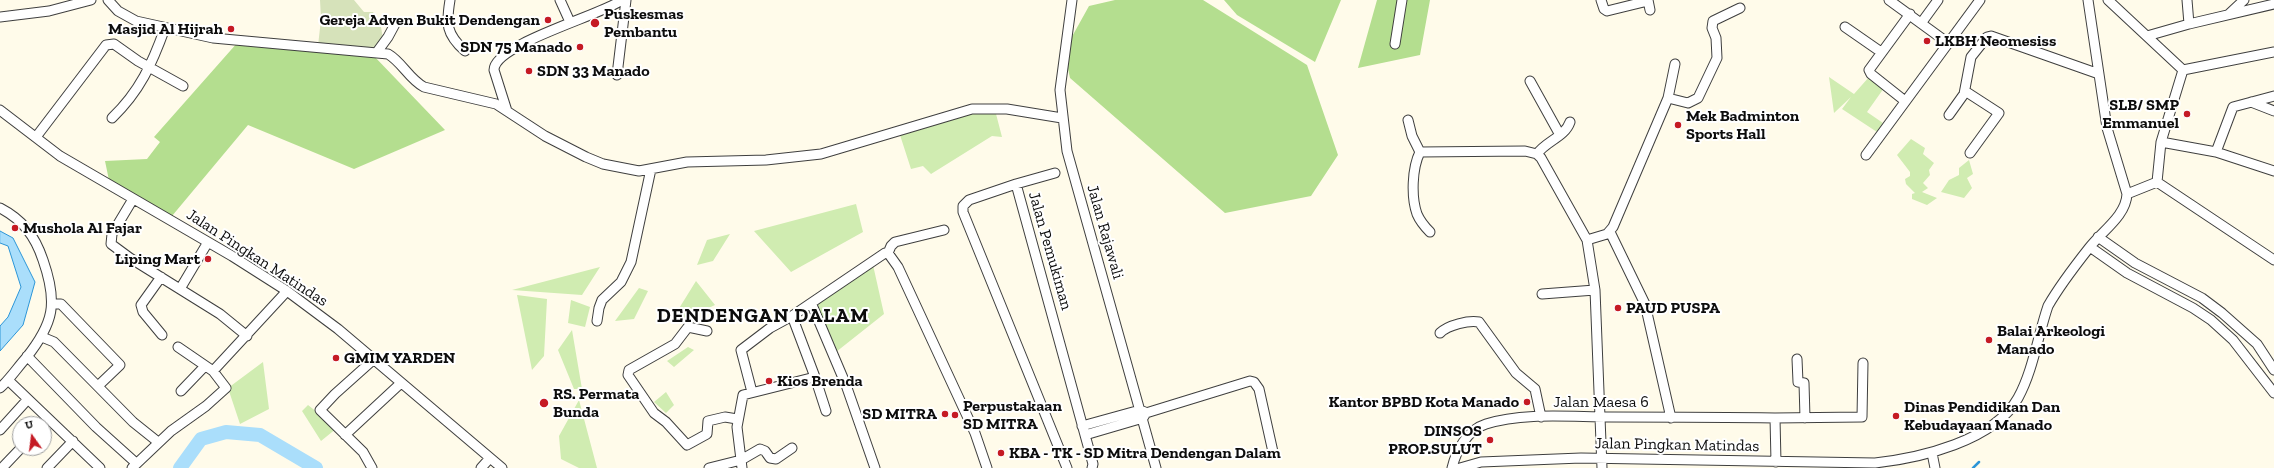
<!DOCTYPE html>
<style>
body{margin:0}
#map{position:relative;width:2274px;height:468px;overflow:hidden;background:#fffbea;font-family:"Zilla Slab",serif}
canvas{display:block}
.north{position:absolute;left:12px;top:416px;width:40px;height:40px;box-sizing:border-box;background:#fff;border:1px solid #9e9e9e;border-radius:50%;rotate:346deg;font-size:11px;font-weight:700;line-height:16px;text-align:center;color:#0c0c0c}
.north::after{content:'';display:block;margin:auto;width:14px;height:18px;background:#c51a24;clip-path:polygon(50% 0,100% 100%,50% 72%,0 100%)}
</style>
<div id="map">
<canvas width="2274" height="468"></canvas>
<div class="north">U</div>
</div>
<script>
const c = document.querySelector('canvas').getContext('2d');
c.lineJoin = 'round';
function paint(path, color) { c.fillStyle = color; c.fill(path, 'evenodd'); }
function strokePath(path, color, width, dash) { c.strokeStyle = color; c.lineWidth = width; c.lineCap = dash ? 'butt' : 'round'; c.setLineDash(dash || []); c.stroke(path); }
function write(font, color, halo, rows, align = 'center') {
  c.font = font + ' "Zilla Slab",serif'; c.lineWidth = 4; c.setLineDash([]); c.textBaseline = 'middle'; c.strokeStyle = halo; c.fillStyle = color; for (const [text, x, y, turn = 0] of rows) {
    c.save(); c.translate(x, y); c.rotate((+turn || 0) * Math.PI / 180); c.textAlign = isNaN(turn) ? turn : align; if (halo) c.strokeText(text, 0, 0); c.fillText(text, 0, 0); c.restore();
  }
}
paint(new Path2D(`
 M1829,77L1854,94L1869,77L1884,88L1867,112L1883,123L1877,132L1842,109L1851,97L1834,113Z
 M995,110L1002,137L992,136L931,174L923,166L911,169L900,135L903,131L971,111Z
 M1911,139L1925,148L1923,154L1934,163L1929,170L1930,175L1923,183L1928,188L1922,192L1937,198L1927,205L1912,199V194L1915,193L1906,184L1905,179L1910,176V172L1897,155Z
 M1969,160L1973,174L1967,178L1972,188L1964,198L1941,192L1949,180L1959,175V168Z
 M856,204L863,232L791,272L754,231Z
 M730,234L713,261L697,265L707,240Z
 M873,265L884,314L836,352L816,305Z
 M600,267L582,295L512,290Z
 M696,281L715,305L685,319L678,310Z
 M639,288L648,291L634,319L615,321Z
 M517,295L547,299L544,356L532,370Z
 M571,300L590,307L585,327L568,323Z
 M572,330L582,389H574L558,350Z
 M688,347L694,350L674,367L667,361Z
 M263,362L269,409L240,424L228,388Z
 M666,392L674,405L666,413L654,402Z
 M579,400L597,468H579L561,459L559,436Z
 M308,405L337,428L321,441L302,411Z`), '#d0ecb1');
paint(new Path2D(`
 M1115,0H1203L1307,65L1338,155L1311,196L1225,213L1070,78L1064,51L1089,6Z
 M1224,0H1341L1315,62L1237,15Z
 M1377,0H1430L1420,55L1358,68Z
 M238,42L373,55L445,130L354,169L248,125L172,216L110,185L105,161L147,159L160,142L154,137Z`), '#b4de8f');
paint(new Path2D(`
 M320,0H354L364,12H373L381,27L383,39L374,48L318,46L321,19Z`), '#d6e2ba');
const water = new Path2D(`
 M0,231L13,238L35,282L23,325L0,351V326L8,317L21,287L8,246L0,243Z`);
paint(water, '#aadefb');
strokePath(water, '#2c95d7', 1);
strokePath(new Path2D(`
 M1973,468L1979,462`), '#2c95d7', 2.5);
strokePath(new Path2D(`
 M180,468L201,439L226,432L260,435L316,468`), '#aadefb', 14);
const minor = new Path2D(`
 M108,0L118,11L136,21L213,38L388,54C402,62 409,79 424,87L496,104L545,136L586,157L603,164L639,171L687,162L766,160L821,154L972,109H1007L1062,118
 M450,0C446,24 446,34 465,51
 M560,0L570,22
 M1072,0L1060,90L1067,151L1156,468
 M1601,0L1604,9L1607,11L1648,1
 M1648,0L1650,10
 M1889,0L1948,43
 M2108,0L2183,70
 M2187,0L2189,24
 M2229,14L2244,0
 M0,17L49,11L91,0
 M1922,22L1938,0
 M1845,27L1881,52
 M2147,36L2189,24L2274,4
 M1395,44L1402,0
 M377,52L388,37L395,24
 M2183,70L2274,52
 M617,75L626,0
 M1530,81L1560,135
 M1965,91L1999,113L1970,153
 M1668,98L1688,103L1698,98L1717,58L1716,38L1712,28L1713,21L1740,8
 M1905,101L1871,74L1869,70L1910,14
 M2251,102L2274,111
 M0,110L60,156L232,256L287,291L338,329L502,468
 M507,111L494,70C494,44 602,15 622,0
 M1949,115L1964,94L1971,57L1987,37L1991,36L2099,74
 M112,118C140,91 152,64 165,28
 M1408,120L1412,136L1420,152
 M36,137L106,45L114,44L138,61L183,86
 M2161,142L2216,152L2233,107L2274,96
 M2216,152L2274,171
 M1537,154C1546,141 1565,137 1570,122
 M1866,155L1980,0
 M2157,182L2274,260
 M2157,182L2161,142L2183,70
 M1016,184L1055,173
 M2127,194L2157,182
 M133,199L112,234L111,244L130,258L220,314L247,336
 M0,208C23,220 35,236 43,260C58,303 54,323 26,358C17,368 10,379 0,388
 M1430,232C1425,227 1420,221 1417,214C1411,197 1412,168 1420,152L1525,151L1537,154L1541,158L1587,240L1595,290L1602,468
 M1610,232L1645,304L1671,418
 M2098,237L2135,263L2202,298L2222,313L2257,344L2274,370
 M1587,240L1607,234L1613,227L1668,98L1675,64
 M2090,247L2127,273L2193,308L2211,320L2233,340L2274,393
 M888,253L891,246L895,242L944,230
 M161,277L141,305L143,312L162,335
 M180,289L208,242
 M1542,294L1595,290
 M53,304H61L120,365L98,386
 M812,305L846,385L875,468
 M597,321L599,308L602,300L621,282L631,262L651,169
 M707,331L688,327L675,344L629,370L628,375L654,413L666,422L687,445L707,434L708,421L725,417L737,419
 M1440,333C1448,325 1469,320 1479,322L1516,373L1535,389L1541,417
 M42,337L54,342L133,422L158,442
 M178,347L213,371
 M27,356L96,427L136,463
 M1797,359L1798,382L1804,383L1805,418
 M815,377L826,411
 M8,380L100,468
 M181,391L205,366
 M752,392L741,350L770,328L792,316
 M1775,418L1862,417L1863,363
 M1082,426L1140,410L1145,412
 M0,430L28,399
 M345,435L401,383
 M1085,435L1143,418L1146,413L1250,381L1254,382L1259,389L1273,452
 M1932,453L1935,468
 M2,468L21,448
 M47,468L73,441
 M132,468L171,431L206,406L226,388L213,371L287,291
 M372,468L363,452L320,410L335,394L373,360
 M481,468L490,458
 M709,468L741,460L760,449L765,451L770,458L776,459L792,448
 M742,468L737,427L743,395L815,377L792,316L885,253H888L898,267L975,433L987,468
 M1067,468L963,212V206L969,200L1016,184L1093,464L1092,468
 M1452,468C1456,451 1467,430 1486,424C1523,412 1572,417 1610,417C1665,417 1720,417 1775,418L1776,462
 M1460,468L1481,462L1581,458L1875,463C1920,458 1994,441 2018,398C2033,371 2038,335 2048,306C2060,285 2074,267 2089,248C2102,231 2126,216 2127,194L2107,128L2088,0`);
strokePath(minor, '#3f3f3f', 11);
strokePath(minor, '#fff', 9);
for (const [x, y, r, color] of [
 [548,20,4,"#c51a24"],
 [595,23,5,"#c51a24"],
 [231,29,4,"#c51a24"],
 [1927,41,4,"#c51a24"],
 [580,47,4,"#c51a24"],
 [529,71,4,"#c51a24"],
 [2187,114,4,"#c51a24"],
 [1678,125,4,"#c51a24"],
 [15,228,4,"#c51a24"],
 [208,259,4,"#c51a24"],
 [1618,308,4,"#c51a24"],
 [1989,340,4,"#c51a24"],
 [336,358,4,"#c51a24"],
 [769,381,4,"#c51a24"],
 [1527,402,4,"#c51a24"],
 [544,403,5,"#c51a24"],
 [945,414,4,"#c51a24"],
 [955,415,4,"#c51a24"],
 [1896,416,4,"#c51a24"],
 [1490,440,4,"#c51a24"],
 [1001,453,4,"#c51a24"]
]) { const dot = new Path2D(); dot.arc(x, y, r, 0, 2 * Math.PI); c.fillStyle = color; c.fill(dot); strokePath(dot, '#fff', 1.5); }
write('bold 16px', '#0c0c0c', '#fff', [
 ["Puskesmas",604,14],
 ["Pembantu",604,32],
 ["Gereja Adven Bukit Dendengan",540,20,"right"],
 ["Masjid Al Hijrah",223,29,"right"],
 ["LKBH Neomesiss",1935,41],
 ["SDN 75 Manado",572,47,"right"],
 ["SDN 33 Manado",537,71],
 ["SLB/ SMP",2179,105,"right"],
 ["Emmanuel",2179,123,"right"],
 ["Mek Badminton",1686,116],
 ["Sports Hall",1686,134],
 ["Mushola Al Fajar",23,228],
 ["Liping Mart",200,259,"right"],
 ["PAUD PUSPA",1626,308],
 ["Balai Arkeologi",1997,331],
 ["Manado",1997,349],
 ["GMIM YARDEN",344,358],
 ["Kios Brenda",777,381],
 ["RS. Permata",553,394],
 ["Bunda",553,412],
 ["Kantor BPBD Kota Manado",1519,402,"right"],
 ["Perpustakaan",963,406],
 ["SD MITRA",963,424],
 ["Dinas Pendidikan Dan",1904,407],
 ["Kebudayaan Manado",1904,425],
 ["SD MITRA",937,414,"right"],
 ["DINSOS",1482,431,"right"],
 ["PROP.SULUT",1482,449,"right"],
 ["KBA - TK - SD Mitra Dendengan Dalam",1009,453]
], 'left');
write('16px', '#0c0c0c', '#fff', [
 ["Jalan Rajawali",1105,232,74],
 ["Jalan Pemukiman",1050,251,74],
 ["Jalan Pingkan Matindas",257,258,33],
 ["Jalan Maesa 6",1601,402],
 ["Jalan Pingkan Matindas",1677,445,1]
]);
c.letterSpacing = '1px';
write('bold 20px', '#0c0c0c', '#fff', [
 ["DENDENGAN DALAM",763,316]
]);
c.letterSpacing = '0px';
</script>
